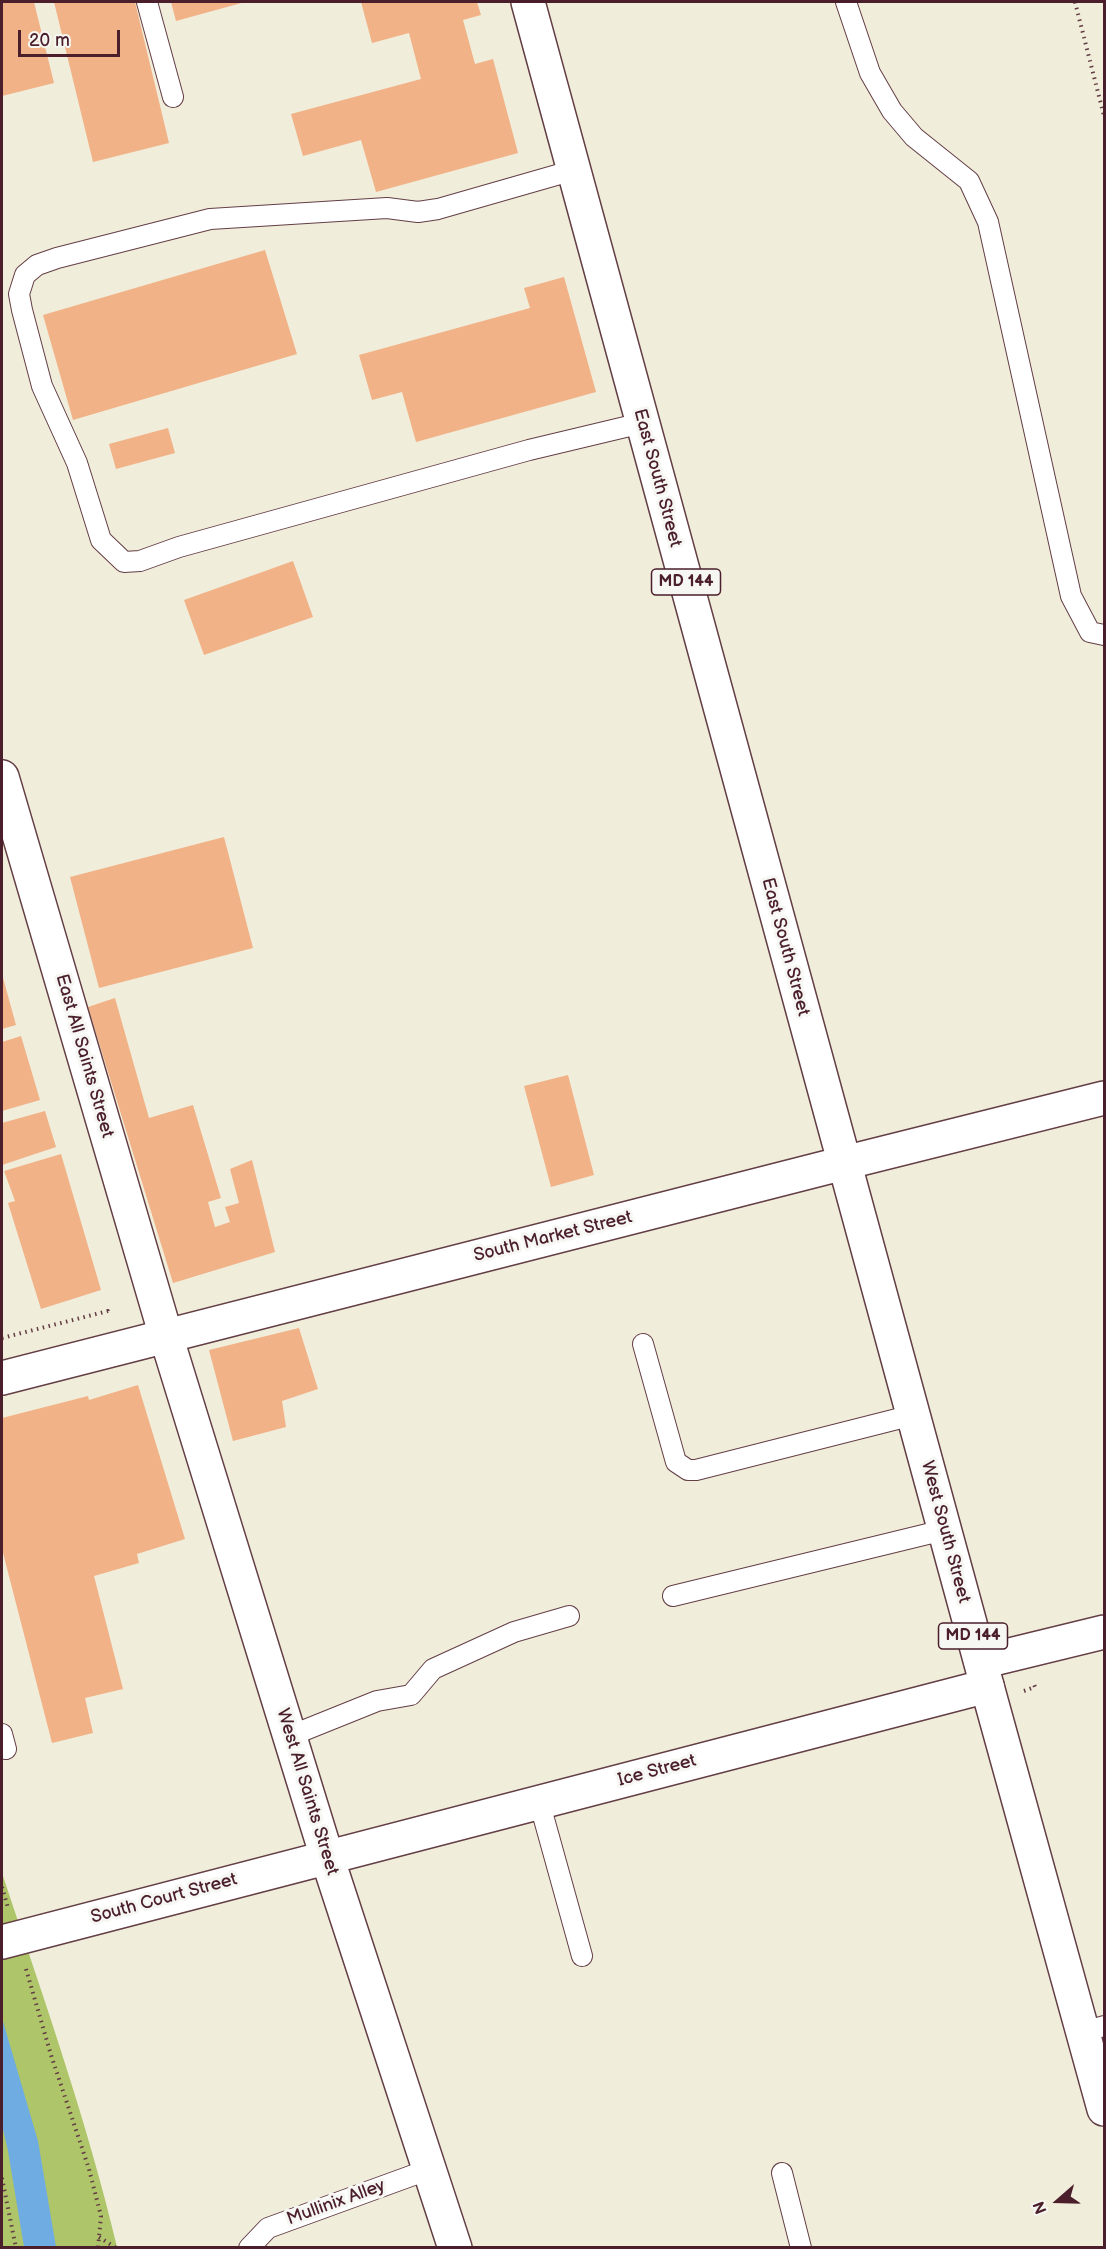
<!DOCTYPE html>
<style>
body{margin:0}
#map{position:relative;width:1106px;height:2249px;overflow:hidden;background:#f0eddb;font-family:"Balsamiq Sans",sans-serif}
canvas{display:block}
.frame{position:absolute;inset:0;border:3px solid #4a1f2b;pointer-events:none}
.north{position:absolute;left:1028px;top:2171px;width:60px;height:60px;-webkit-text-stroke:4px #f6f6f2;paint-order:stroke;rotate:250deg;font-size:16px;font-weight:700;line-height:24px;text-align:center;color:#4a1f2b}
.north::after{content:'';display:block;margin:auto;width:21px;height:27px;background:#4a1f2b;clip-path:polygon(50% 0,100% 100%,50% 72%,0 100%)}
.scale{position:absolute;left:18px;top:30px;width:102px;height:27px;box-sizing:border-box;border:3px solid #4a1f2b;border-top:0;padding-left:8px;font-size:18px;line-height:21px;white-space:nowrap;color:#4a1f2b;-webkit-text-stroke:4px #f6f6f2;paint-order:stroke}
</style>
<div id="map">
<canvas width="1106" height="2249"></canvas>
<div class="frame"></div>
<div class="north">N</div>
<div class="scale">20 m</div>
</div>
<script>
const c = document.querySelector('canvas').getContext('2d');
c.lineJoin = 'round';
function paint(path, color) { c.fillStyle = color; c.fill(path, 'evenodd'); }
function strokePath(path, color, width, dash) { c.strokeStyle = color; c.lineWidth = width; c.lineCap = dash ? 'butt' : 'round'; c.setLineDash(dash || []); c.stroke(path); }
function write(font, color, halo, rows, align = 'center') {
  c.font = font + ' "Balsamiq Sans",sans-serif'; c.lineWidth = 6; c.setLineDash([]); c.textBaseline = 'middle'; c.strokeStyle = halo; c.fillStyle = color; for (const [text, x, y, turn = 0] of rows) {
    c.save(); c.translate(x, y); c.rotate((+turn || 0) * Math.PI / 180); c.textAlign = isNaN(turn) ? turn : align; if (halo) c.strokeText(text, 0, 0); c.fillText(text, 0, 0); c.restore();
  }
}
paint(new Path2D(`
 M2,1873C43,1997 87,2120 117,2247H2Z`), '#aec56a');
paint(new Path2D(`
 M2,2018L38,2141L56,2247H24L8,2151L2,2125Z`), '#6face1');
paint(new Path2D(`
 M2,2H34L54,83L2,96Z
 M54,2H135L169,143L93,162Z
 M171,2H245L176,21Z
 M361,2H477L481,15L463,20L475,64L493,59L518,153L376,192L361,140L303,156L291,114L421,79L409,33L372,43Z
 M265,250L297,354L73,420L43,315Z
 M564,277L596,392L416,442L402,392L372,400L359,355L530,308L524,288Z
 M168,428L175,453L116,469L109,444Z
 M293,561L313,617L204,655L184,600Z
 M224,837L253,948L99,988L70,877Z
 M2,974L16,1025L2,1029Z
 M115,998L149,1118L193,1105L221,1198L208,1202L215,1227L230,1222L225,1207L239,1203L230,1169L252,1160L275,1252L173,1283L88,1007Z
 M21,1036L40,1100L2,1111V1042Z
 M568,1075L594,1175L551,1187L524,1086Z
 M45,1111L56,1147L2,1165V1123Z
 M61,1154L101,1290L41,1309L8,1203L15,1201L4,1171Z
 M299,1328L318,1389L282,1401L286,1427L233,1441L209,1350Z
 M138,1385L185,1539L137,1554L139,1563L94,1576L123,1689L85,1698L93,1733L52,1743L2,1549V1418L88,1396L89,1400Z`), '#f1b287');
const service = new Path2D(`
 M147,2L173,97
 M846,2L870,73L892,111L914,137L969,181L988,222L1071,596L1090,632L1104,635
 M574,170L438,209L418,212L387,208L210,219L57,258L37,265L25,275L19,294L22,310L42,386L77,463L101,540L124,562L140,561L179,547L529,450L642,423
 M643,1344L676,1462L688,1470H696L913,1415
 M673,1596L944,1530
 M2,1734L6,1749
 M290,1736L377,1701L411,1695L433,1669L514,1632L569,1616
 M539,1801L582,1956
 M1083,2032L1104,2026
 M782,2173L801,2248
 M249,2248L268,2228L430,2169`);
const minor = new Path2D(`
 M2,777L166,1336L327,1857L455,2248
 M981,1662L1104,1632
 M2,1942L987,1686`);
const secondary = new Path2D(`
 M844,1163L1104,1098`);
const primary = new Path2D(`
 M528,2L992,1704L1104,2109
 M2,1378L844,1163`);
strokePath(service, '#633e45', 22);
strokePath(minor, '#633e45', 36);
strokePath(secondary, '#633e45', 36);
strokePath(primary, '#633e45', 36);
strokePath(new Path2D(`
 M1075,2L1104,116
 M2,1338L108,1311L109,1315
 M1024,1691L1035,1687L1033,1682
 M2,1887L8,1908
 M26,1969L51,2055L89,2169L101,2216L98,2248
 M2,2178L16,2248
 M99,2237L116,2248`), '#633e45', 4, [1.5, 4.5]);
strokePath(service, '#fff', 20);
strokePath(minor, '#fff', 33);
strokePath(secondary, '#fff', 33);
strokePath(primary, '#fff', 33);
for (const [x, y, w] of [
 [686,582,69],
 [973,1636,69]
]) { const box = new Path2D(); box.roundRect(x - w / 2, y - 13, w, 26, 4.5); c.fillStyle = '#f6f6f2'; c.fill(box); strokePath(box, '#4a1f2b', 1.5); }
write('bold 16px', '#4a1f2b', null, [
 ["MD 144",686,582],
 ["MD 144",973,1636]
]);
write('18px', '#4a1f2b', '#f6f6f2', [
 ["East South Street",657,478,75],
 ["East South Street",785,947,75],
 ["East All Saints Street",84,1056,74],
 ["South Market Street",553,1237,-14],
 ["West South Street",945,1532,75],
 ["Ice Street",657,1771,-15],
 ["West All Saints Street",307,1792,73],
 ["South Court Street",164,1899,-15],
 ["Mullinix Alley",336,2203,-20]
]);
</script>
